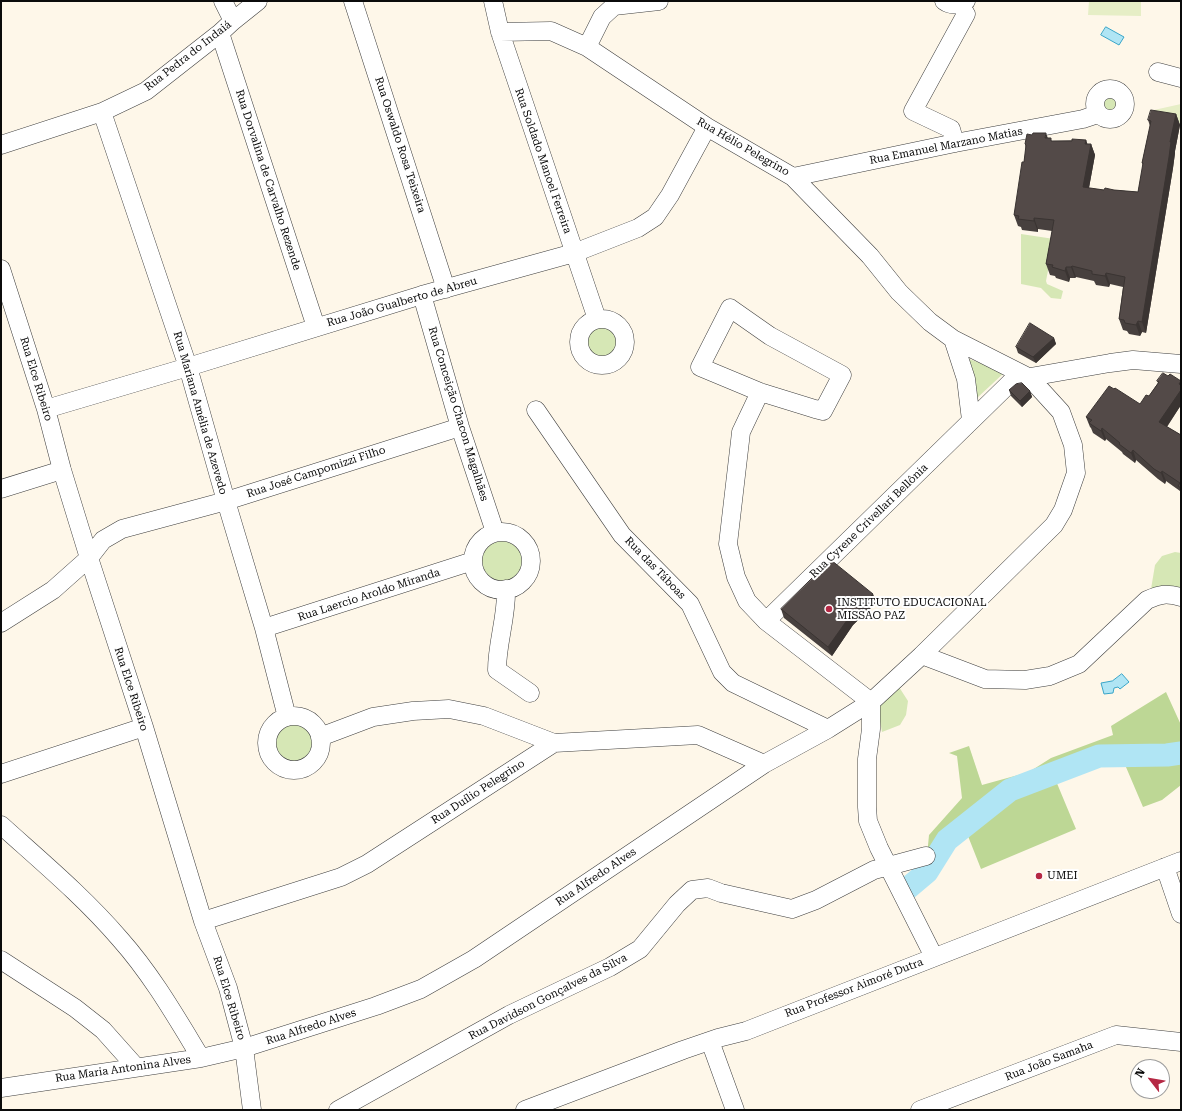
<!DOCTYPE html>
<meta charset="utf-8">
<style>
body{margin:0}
#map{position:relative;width:1182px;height:1111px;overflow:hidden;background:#fef7e9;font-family:"Roboto Serif",serif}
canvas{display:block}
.frame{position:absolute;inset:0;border:2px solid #0b0b0b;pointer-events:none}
.north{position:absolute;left:1130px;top:1059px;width:40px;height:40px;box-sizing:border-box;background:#fff;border:1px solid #9d9d9d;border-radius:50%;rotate:301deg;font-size:11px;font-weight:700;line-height:16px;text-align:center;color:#0b0b0b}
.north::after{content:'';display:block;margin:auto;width:14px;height:18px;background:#b52844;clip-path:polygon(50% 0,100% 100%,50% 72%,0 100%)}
</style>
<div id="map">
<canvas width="1182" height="1111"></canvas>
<div class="frame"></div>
<div class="north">N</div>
</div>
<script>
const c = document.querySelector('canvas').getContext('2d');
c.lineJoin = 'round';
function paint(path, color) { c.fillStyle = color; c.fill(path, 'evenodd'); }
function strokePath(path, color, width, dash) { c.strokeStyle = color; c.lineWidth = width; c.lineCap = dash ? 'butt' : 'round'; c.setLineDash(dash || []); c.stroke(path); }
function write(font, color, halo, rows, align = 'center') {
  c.font = font + ' "Roboto Serif",serif'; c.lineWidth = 4; c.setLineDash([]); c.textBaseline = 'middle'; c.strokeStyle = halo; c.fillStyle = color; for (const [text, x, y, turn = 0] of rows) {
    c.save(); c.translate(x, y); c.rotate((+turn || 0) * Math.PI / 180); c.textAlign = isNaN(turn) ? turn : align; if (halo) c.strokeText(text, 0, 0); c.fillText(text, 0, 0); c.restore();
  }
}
paint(new Path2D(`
 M1099 104a11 11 0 1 1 22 0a11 11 0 1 1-22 0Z
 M1021,234L1054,239L1046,281L1047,284L1063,291L1061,299L1051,298L1041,288L1021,284Z
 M584 342a18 18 0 1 1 36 0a18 18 0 1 1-36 0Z
 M969,359L1005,372L977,398Z
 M482 561a20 20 0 1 1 40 0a20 20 0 1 1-40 0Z
 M1175,552L1181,553V592L1150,595L1155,565L1162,556Z
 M899,687L908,701L906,715L900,725L882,732L877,705Z
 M274 744a20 20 0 1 1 40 0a20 20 0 1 1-40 0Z`), '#d6e7b5');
paint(new Path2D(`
 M1166,692L1181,725V785L1162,800L1143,807L1120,753L1057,776L1056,781L1076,829L981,869L966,831L944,858L926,866L929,835L962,798L957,756L949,753L969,746L982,785L1029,772L1051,758L1113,735L1111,726Z`), '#bdd795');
paint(new Path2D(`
 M1089,1H1141V16L1088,15Z
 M1181,104V123L1155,119L1154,110Z`), '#e6eec6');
const water = new Path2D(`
 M1106,27L1124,37L1119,45L1101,35Z
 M1122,674L1129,682L1120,689L1118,687L1114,688L1113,693L1104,694L1101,683L1112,681Z`);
paint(water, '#b0e5f4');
strokePath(water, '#39a5c8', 1);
strokePath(new Path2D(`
 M908,888L927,872L947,840L1010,790L1099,756L1167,755L1181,753`), '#b0e5f4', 23);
const minor = new Path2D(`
 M223,1L233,21
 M353,1L446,289
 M493,1L500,32L597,319
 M944,1C951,6 959,5 966,1
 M220,33L316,327
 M587,47L602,17L614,6L659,1
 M1158,72L1181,78
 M1095 104a15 15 0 1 1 30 0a15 15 0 1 1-30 0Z
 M102,112L188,367L226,501L264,628L287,717
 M955,143L951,129L913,111L966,14
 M1,145L102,112L146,91L220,33L233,21L258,1
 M793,177L955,143L1083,119L1098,114
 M1,269L46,409L62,470L89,558L144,727L203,921L228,988L244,1048L252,1110
 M422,295L460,427L495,532
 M730,308L770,336L842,375L823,411L815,409L760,392L700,367Z
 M579 342a23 23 0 1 1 46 0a23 23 0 1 1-46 0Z
 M953,339L966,379L971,420
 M760,392L741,432L740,441L728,544L736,577L747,601L766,621L871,702V729L867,759V807L868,821L879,848L934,957
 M46,409L188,367L422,295L574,253L638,228L655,217L670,195L707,127
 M536,410L622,535L690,604L722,672L733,683L828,729
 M1,489L62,470
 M473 561a29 29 0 1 1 58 0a29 29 0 1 1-58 0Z
 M506,589C507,616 497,643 497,670L530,693
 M766,621L1013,380L1110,363L1133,360L1181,364
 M1,623L53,590L89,558L103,540L122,529L226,501L460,427
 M264,628L473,561
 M922,655L985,679L1025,680L1050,676L1079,664L1147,600C1161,594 1166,593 1181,597
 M267 743a27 27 0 1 1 54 0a27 27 0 1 1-54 0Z
 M320,737L373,717L413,711L449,709L484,716L554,743
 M1,774L144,727
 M1,825C42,862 84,897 120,939C152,975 176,1017 201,1058
 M1165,867L1181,914
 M203,921L341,877L367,864L554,743L698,735L764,764
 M1,960L75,1008L103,1030L136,1067
 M710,1041L735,1110
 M1,1088L201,1058L244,1048L376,1006L421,989L474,959L764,764L828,729L871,702L922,655L1054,525L1063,510L1076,473L1073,445L1061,412L1030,378L953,339L930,322L899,292L870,256L793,177L707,127L587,47L551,31L500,32
 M338,1110L509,1015L610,967L640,949L677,904L692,890L708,888L721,893L792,909L816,900L874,870L926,856
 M525,1110L683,1050L718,1038L746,1031L1181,861
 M920,1110L1116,1035L1181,1042`);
strokePath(minor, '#3e3e3e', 19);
strokePath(minor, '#fff', 18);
paint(new Path2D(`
 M1176,114L1180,125L1175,151V153L1173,168L1146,333L1142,332L1140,336L1129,334L1127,331L1123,330L1119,319L1123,287L1110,284L1109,287L1096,285L1094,281L1076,277L1075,278H1070L1069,282L1056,278L1055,276L1050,275L1046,264L1052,231L1038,229V232L1022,230L1021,227L1018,226L1014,215L1024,162L1026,148L1025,144L1032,135L1048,138L1052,141L1086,140L1087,144H1091L1095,155L1089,188L1104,190H1114L1138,192L1143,165L1142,163L1150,126L1148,120Z
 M1054,338L1056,344L1036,363L1018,353L1016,347Z
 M1168,376L1181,381V405L1167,427L1181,435V494L1180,491L1166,481L1165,484L1158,479L1136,460L1135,463L1123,454L1122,452L1106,439L1105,441L1093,433L1091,428L1090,427L1086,417L1140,404L1149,396L1158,383L1157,381Z
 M1009,390L1030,391L1032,397L1022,407L1011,396Z
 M873,594L876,603L853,625L832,656L784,618L781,609Z`), '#47403e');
paint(new Path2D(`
 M1176,114L1180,125L1175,151V153L1173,168L1146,333L1142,322L1170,142Z
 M1046,133L1050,144L1045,138Z
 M1086,140L1090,151L1091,144L1095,155L1087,198L1083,187Z
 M1034,218L1038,229V232L1034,221Z
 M1072,266L1076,277L1075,278L1071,267Z
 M1066,267L1070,278L1069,282L1065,271Z
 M1106,273L1110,284L1109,287L1105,276Z
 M1138,321L1142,332L1140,336L1136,325Z
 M1054,338L1056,344L1036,363L1033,357Z
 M1181,381V405L1163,432L1159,422Z
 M1030,391L1032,397L1022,407L1020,401Z
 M1102,428L1106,439L1105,441L1101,431Z
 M1133,450L1136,460L1135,463L1131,453Z
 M1162,471L1166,481L1165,484L1161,473Z
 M873,594L876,603L853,625L832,656L828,647L850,616Z`), '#3a3432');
const building = new Path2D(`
 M1151,110L1176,114L1170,142H1171L1169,157L1142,322L1138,321L1136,325L1125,323L1124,320L1119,319L1125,277L1106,273L1105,276L1092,274V271L1072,266L1071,267H1066L1065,271L1052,267L1053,265L1046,264L1054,220L1034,218V221L1018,219L1019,216L1014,215L1022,162H1024L1026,145L1025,144L1027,134L1032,135L1033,133H1046L1045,138H1051V141H1072V139L1086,140L1085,144H1091L1083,187L1104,190L1105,188L1114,190L1138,192L1143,163H1142L1151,121L1148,120Z
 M1030,323L1054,338L1033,357L1016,347Z
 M1163,373L1168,376L1170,374L1181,381L1179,384L1181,385V390L1159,422L1181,435V488L1178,486L1180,483L1162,471L1161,473L1154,469L1133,450L1131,453L1119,444L1120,443L1102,428L1101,431L1089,423L1092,420L1086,417L1109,386L1114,389L1115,388L1140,404L1146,395L1149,396L1159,382L1157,381Z
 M1022,383L1030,391L1020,401L1009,390L1016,384Z
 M831,560L873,594L850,616L828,647L781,609Z`);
paint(building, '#534a48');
strokePath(building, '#3a3432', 1);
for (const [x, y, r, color] of [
 [829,609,4,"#b52844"],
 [1039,876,4,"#b52844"]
]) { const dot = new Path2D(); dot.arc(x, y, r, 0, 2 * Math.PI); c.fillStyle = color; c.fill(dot); strokePath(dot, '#fff', 1.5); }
write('11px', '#0b0b0b', '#fff', [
 ["Rua Pedra do Indaiá",188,56,-38],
 ["Rua Oswaldo Rosa Teixeira",400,145,72],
 ["Rua Emanuel Marzano Matias",946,146,-11],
 ["Rua Hélio Pelegrino",743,147,30],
 ["Rua Soldado Manoel Ferreira",543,161,71],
 ["Rua Dorvalina de Carvalho Rezende",268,180,72],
 ["Rua João Gualberto de Abreu",402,302,-16],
 ["Rua Elce Ribeiro",36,379,73],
 ["Rua Mariana Amélia de Azevedo",200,413,74],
 ["Rua Conceição Chacon Magalhães",458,414,73],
 ["Rua José Campomizzi Filho",316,472,-18],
 ["Rua Cyrene Crivellari Bellônia",869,521,-44],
 ["Rua das Táboas",655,568,46],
 ["Rua Laercio Aroldo Miranda",369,595,-18],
 ["Rua Elce Ribeiro",131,689,72],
 ["Rua Duílio Pelegrino",478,792,-33],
 ["Rua Alfredo Alves",596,877,-34],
 ["Rua Professor Aimoré Dutra",854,988,-21],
 ["Rua Davidson Gonçalves da Silva",548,997,-27],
 ["Rua Elce Ribeiro",229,998,73],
 ["Rua Alfredo Alves",311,1027,-18],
 ["Rua João Samaha",1049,1061,-21],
 ["Rua Maria Antonina Alves",123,1069,-8]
]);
write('11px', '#0b0b0b', '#fff', [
 ["INSTITUTO EDUCACIONAL",837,603],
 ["MISSAO PAZ",837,616],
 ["UMEI",1047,876]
], 'left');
</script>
